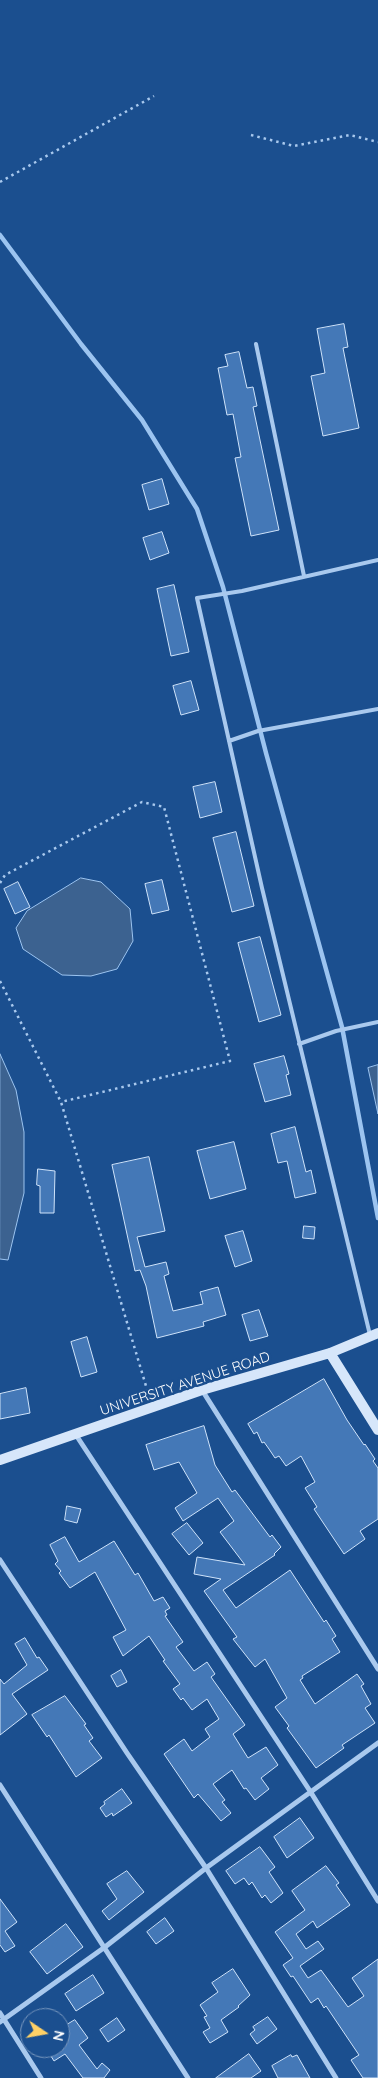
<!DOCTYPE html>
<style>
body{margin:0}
#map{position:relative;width:378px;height:2078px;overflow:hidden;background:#1b4f8f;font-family:Quicksand,sans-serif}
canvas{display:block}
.north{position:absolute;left:20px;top:2008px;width:50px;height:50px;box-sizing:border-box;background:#1b4f8f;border:1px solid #7695bc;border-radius:50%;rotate:102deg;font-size:14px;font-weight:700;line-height:20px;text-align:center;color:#fff}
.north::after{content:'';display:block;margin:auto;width:18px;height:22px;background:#ffd166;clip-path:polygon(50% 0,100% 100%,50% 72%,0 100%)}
</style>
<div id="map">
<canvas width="378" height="2078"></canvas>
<div class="north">N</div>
</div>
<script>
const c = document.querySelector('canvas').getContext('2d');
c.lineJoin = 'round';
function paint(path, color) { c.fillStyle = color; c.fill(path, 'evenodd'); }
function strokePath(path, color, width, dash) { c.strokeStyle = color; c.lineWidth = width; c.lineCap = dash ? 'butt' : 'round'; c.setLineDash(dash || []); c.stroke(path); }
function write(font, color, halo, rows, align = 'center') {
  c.font = font + ' Quicksand,sans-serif'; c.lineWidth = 5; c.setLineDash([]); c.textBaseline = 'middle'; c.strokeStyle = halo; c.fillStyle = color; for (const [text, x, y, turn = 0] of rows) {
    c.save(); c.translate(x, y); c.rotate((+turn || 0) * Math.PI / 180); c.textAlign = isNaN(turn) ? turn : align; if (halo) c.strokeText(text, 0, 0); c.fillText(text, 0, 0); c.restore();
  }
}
const water = new Path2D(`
 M81,878L101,882L130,909L133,941L117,969L91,976L62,975L23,949L16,928L27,911Z
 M0,1054L16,1090L24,1132V1193L8,1260L0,1259Z
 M378,1065V1114L368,1068Z`);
paint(water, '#3c6290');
strokePath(water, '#9cc4f0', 1);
strokePath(new Path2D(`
 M0,235L81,344L142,420L197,509L223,587L266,753L342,1027L378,1218`), '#9cc4f0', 4.5);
const building = new Path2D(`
 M344,324L348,347L343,348L359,428L323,436L311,376L325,373L317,329Z
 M239,352L247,388L253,387L257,406L253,407L279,530L251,536L235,458L241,457L233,414L227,415L218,368L228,366L225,355Z
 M162,479L169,504L149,510L142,485Z
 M162,532L169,553L150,560L143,538Z
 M174,585L189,652L171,656L157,589Z
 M191,681L199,710L181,715L173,686Z
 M215,782L222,812L200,818L193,787Z
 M236,832L254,906L232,912L213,838Z
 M162,880L169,910L152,914L145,884Z
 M18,882L30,907L15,914L4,889Z
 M260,937L281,1015L259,1022L238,943Z
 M284,1056L289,1074L286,1075L291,1095L265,1102L254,1064Z
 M295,1127L306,1172L311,1170L316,1193L295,1198L287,1161L278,1163L271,1134Z
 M234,1142L246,1189L210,1199L197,1151Z
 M149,1157L165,1231L137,1237L145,1267L166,1262L169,1274L164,1276L173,1311L203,1304L200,1292L218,1287L226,1315L203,1322L204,1326L157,1338L146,1286L140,1270L135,1271L112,1165Z
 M38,1169L55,1171L54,1213H40V1186L37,1185Z
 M304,1226L315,1227L314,1239L303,1238Z
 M243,1231L252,1261L235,1267L225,1236Z
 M259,1310L268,1336L250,1341L242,1315Z
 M87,1337L97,1372L81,1377L71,1342Z
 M324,1379L347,1420L364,1445L365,1444L375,1459L373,1461L378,1468V1519L360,1531L365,1539L344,1554L314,1509L317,1507L305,1488L315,1482L301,1456L286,1466L279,1456L275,1458L269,1449L264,1442L262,1443L257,1432L254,1434L248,1424Z
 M26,1388L30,1413L0,1419V1394Z
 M204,1426L215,1465L232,1492L235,1490L270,1537L272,1535L281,1547L274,1554L275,1555L223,1590L236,1608L290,1570L324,1622L326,1620L336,1636L332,1639L340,1652L302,1676L303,1678L300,1680L315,1704L357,1674L364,1684L361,1686L371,1704L365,1708L375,1723L342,1745L344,1748L316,1768L287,1728L289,1726L275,1707L287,1698L265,1659L255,1667L233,1639L237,1637L204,1591L221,1579L194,1574L197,1557L245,1565L220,1532L234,1521L218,1498L183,1521L175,1508L197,1493L179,1462L154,1470L146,1445Z
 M67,1506L81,1509L77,1523L65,1520Z
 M187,1523L203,1543L189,1555L172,1534Z
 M65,1537L79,1562L114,1541L135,1575L138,1573L154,1601L163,1597L170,1608L165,1611L167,1615L165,1616L183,1642L176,1647L194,1671L207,1662L215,1674L211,1677L245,1725L233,1734L248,1758L266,1747L278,1765L261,1778L269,1789L255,1800L246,1788L244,1789L232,1770L213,1784L225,1800L222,1802L231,1813L221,1821L198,1794L194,1798L164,1754L184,1739L192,1751L210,1737L205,1729L219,1719L207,1699L192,1710L183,1698L181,1700L173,1689L180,1684L163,1661L165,1660L149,1636L123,1656L113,1637L126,1630L95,1572L70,1588L59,1573L61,1571L55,1564L58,1561L50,1545Z
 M25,1638L37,1658L39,1657L48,1670L12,1694L27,1714L0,1735V1679L4,1684L27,1665L15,1644Z
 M121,1670L127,1682L117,1687L111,1676Z
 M65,1696L86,1724L84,1725L93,1738L89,1741L102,1758L76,1777L49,1735L47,1737L32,1715Z
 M122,1789L132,1803L113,1816L112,1813L106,1817L100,1808L105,1804L104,1802Z
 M300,1818L314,1838L287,1858L274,1837Z
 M260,1847L275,1867L269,1872L283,1893L271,1903L265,1895L262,1898L252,1882L249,1885L244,1878L235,1884L226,1871Z
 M326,1866L339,1883L336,1885L350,1905L317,1928L313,1921L296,1934L306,1949L318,1941L324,1949L300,1966L308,1978L321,1970L348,2007L364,1996L352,1978L378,1959V2078H363L351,2060L359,2055L326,2006L324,2008L318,1998L311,2003L293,1976L291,1977L283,1965L293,1958L275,1932L305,1910L292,1891Z
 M127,1871L144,1892L109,1920L102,1911L117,1899L107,1884Z
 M0,1899L17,1922L5,1931L15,1946L5,1952L0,1945Z
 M165,1918L174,1931L156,1944L147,1932Z
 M66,1924L83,1947L47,1974L30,1952Z
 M233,1969L250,1995L238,2006L239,2007L221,2020L228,2032L210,2043L203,2032L210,2028L204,2017L207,2016L200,2005L218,1992L212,1983Z
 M93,1975L104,1993L76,2011L65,1994Z
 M268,2017L277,2029L257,2044L250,2034L255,2030L253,2027Z
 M117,2018L125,2030L108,2042L100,2030Z
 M75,2020L88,2038L79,2045L97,2069L102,2063L110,2070L104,2078H83L65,2054L54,2061L46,2048H60V2029Z
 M249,2054L261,2071L251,2078H216Z
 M291,2055L292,2057L297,2055L310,2078H278L272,2066Z`);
paint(building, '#4478b7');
strokePath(building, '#cfe3fa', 1);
strokePath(new Path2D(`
 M251,135L294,146L350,135L378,142
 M0,182L154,96
 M0,883L5,875L142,802L164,807L230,1061L61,1102
 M0,981L61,1102L149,1396`), '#a9c9ee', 2.5, [2.5, 4]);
strokePath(new Path2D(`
 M256,344L304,576
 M229,741L258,731L378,709
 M299,1044L336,1031L378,1022
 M370,1335L262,888L197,598L242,591L378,560`), '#a9c9ee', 4);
strokePath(new Path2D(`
 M202,1390L378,1669
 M76,1435L310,1791L378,1901
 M0,1560L127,1753L206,1868L336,2078
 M0,1785L188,2078
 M0,2013L41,2078
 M0,2022L105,1947L206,1868L378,1743`), '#a9c9ee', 5);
strokePath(new Path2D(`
 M330,1353L378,1430
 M0,1460L202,1390L330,1353L378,1333`), '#d6e6fa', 10);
write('14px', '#fff', '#1b4f8f', [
 ["UNIVERSITY AVENUE ROAD",185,1384,-18]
]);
</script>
